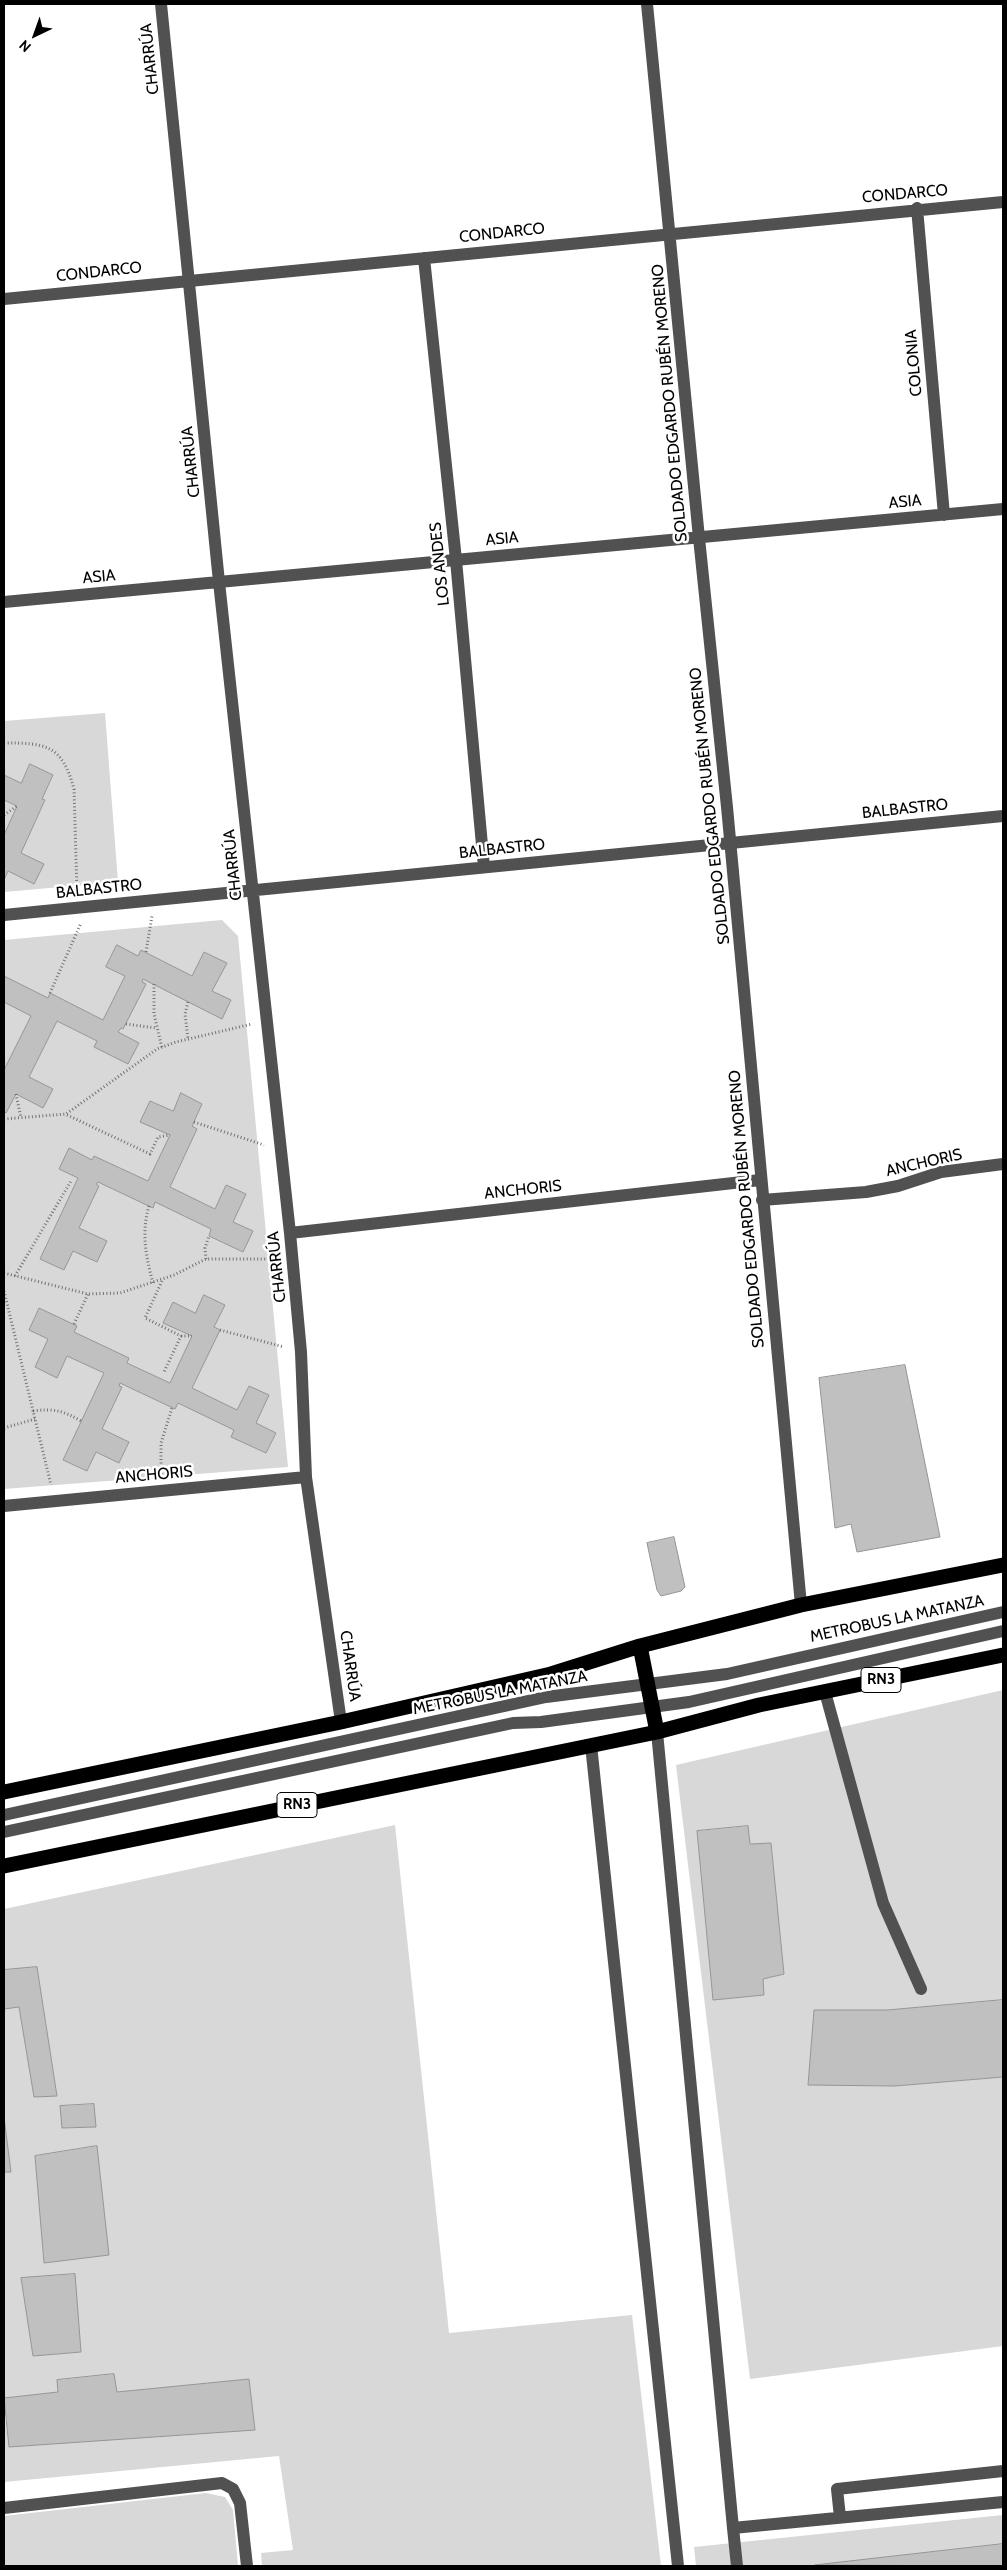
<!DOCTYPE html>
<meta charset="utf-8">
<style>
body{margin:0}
#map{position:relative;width:1007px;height:2570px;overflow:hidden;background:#fff;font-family:Cabin,sans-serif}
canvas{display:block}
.frame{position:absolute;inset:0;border:5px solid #000;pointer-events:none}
.north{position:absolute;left:10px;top:10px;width:50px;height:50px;-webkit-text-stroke:4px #fff;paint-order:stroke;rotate:222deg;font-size:14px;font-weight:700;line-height:20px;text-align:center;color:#000}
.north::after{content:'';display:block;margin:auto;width:18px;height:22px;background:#000;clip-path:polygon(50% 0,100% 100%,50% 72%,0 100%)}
</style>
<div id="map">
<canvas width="1007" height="2570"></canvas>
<div class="frame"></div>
<div class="north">N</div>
</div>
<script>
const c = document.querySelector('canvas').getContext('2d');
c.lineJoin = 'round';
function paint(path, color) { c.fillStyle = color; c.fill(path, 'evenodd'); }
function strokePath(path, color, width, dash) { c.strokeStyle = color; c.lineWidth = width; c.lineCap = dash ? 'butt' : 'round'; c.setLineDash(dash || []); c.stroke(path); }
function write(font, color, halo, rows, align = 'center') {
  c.font = font + ' Cabin,sans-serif'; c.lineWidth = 5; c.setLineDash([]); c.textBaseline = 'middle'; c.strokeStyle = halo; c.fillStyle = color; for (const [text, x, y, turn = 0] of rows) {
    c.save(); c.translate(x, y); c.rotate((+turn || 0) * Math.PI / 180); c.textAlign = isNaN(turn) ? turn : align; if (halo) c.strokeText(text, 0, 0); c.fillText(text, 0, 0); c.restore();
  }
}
paint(new Path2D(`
 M105,713L118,882L4,892V880L8,871L34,884L43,864L21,853L45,801L42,799L53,776L30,764L21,783L4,775V721Z
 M4,800L17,806L4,835Z
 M222,920L238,936L288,1467L4,1489V1112L6,1113L16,1094L43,1108L52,1089L29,1077L57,1021L97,1041L94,1047L128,1064L139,1043L118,1032L121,1028L123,1029L145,984L142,982L143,979L221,1018L231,1001L212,991L226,963L204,952L192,976L142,950L138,956L106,967L125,976L103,1020L50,993L48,998L4,976V940ZM181,1094L202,1104L192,1126L197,1129L170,1187L215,1209L226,1185L246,1194L233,1222L253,1231L243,1252L209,1236L211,1229L155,1202L153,1208L98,1182L96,1184L99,1186L79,1228L107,1241L73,1251L64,1270L40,1259L78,1178L59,1169L69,1149L92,1160L94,1156L148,1181L170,1135L141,1122L150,1101L173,1111ZM204,1295L225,1305L214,1327L219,1330L192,1388L237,1410L249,1386L268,1395L256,1423L276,1433L266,1453L231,1437L234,1430L178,1403L175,1409L120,1383L119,1386L121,1387L102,1429L129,1442L119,1463L96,1452L87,1471L63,1460L104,1373L67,1356L57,1377L35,1367L48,1339L29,1330L39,1308L74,1332L129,1358L127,1363L170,1383L192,1336L163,1322L173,1302L195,1313Z
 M4,1002L31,1016L4,1070Z
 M1003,1690V2000L887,2010H814L808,2084L895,2086L1003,2077V2346L750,2379L676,1765ZM747,1826L750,1844L771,1843L784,1974L763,1979L764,1995L713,2000L697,1831Z
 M395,1825L449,2333L632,2315L661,2566H262L261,2553L293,2550L279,2456L4,2482V2409L9,2447L255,2429L249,2379L117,2392L113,2374L57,2380L58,2392L4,2398V2172L11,2171L4,2117V2009L19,2007L34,2096L57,2095L37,1968L4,1970V1909ZM94,2104L96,2127L63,2128L60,2106ZM97,2146L109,2255L44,2263L35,2156ZM74,2274L81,2352L33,2356L21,2279Z
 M206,2493L225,2497L233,2510L238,2566H4V2516Z
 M1003,2515V2544L815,2566H696L694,2547Z`), '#d8d8d8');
const building = new Path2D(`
 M30,764L53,775L42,799L45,800L21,853L44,864L34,884L8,871L4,880V835L17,806L4,800V775L21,783Z
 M117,945L138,956L141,950L192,976L204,952L227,963L212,991L231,1000L222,1019L143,979L142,982L146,984L123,1029L121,1028L118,1032L139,1043L128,1064L94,1047L97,1041L57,1021L29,1077L53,1089L43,1108L16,1094L6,1113L4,1112V1070L31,1016L4,1002V972V976L48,998L50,993L103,1020L125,976L106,967Z
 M181,1093L202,1104L192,1126L197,1129L170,1187L215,1209L226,1185L246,1194L233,1222L253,1231L243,1252L209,1236L211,1229L155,1202L153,1208L98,1182L96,1184L99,1186L79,1228L107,1241L97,1262L73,1251L64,1270L40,1259L78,1178L59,1169L69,1148L92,1160L94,1156L148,1181L170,1135L140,1122L150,1101L173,1111Z
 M204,1295L225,1305L214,1327L220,1330L192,1388L237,1410L249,1386L269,1395L256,1423L276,1433L266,1453L231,1437L234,1430L178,1403L175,1409L120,1383L119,1386L122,1387L102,1429L129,1442L119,1463L96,1452L87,1471L63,1460L104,1373L67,1356L57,1378L35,1367L48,1339L29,1330L39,1308L77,1326L74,1332L129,1358L127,1363L170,1383L192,1336L163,1323L173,1302L195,1313Z
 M905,1365L940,1537L857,1552L851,1524L835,1528L819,1378Z
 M674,1537L685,1587L681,1591L661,1596L657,1590L647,1543Z
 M748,1826L750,1844L771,1843L784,1974L763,1979L764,1995L713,2000L697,1831Z
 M37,1967L57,2096L34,2097L19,2007L4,2009V1970Z
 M1003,2000V2077L895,2086L808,2085L814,2010H887Z
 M94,2104L96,2127L62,2128L60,2106Z
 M4,2117L11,2172H4Z
 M97,2146L109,2255L44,2263L35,2156Z
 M75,2274L81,2352L33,2356L21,2278Z
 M114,2374L117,2392L249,2379L255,2430L9,2447L4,2398L58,2392L57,2380Z
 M1003,2544V2566L815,2565Z`);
paint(building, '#c0c0c0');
strokePath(building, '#959595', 1);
strokePath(new Path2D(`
 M4,743C45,743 62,744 74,789L77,892
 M4,815L17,806
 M146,952L152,916
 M154,984V1014L162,1048
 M50,993L81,923
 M188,1002L185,1014L188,1039
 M126,1024L156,1028
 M4,1063L7,1064
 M16,1094L21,1118
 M67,1115L150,1154L158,1137L170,1135
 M4,1119L66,1114L157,1049L176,1042L252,1024
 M194,1122L264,1145
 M149,1206C141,1233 146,1257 153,1283
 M206,1259L205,1248L209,1236
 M4,1273L88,1294L120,1293L174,1275L206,1259H277
 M15,1276L71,1181
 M162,1281L145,1318L181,1336L164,1372
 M4,1291L51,1485
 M74,1324L88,1294
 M220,1330L284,1347
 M181,1336H192
 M33,1411C53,1408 64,1411 81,1421
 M4,1428L35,1419
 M161,1474V1443L172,1408`), '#737373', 3, [1, 2.5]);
strokePath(new Path2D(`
 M161,4L219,582L290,1233L301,1352L306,1477L341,1722
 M647,4L699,538L727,807L801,1605
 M917,208L944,515
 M424,258L456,560L484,867
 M4,299L1003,202
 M4,602L1003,509
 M4,915L1003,816
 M762,1200L866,1192L898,1186L941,1172L1003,1164
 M290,1233L760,1180
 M4,1506L306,1477
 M825,1692L883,1903L921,1989
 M657,1732L733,2528L1003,2502
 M591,1745L678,2566
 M4,1815L546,1697L727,1674L1003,1612
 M4,1832L513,1723L541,1722L689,1702L1003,1631
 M4,2508L222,2483L233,2489L240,2503L247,2566
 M840,2517L837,2489L1003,2471
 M733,2528L737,2566`), '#515151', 12);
strokePath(new Path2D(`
 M640,1646L657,1732
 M4,1792L341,1722L551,1674L640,1646L801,1605L1003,1565
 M4,1866L657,1732L759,1705L1003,1655`), '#000', 15);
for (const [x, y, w] of [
 [881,1680,40],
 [297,1805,40]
]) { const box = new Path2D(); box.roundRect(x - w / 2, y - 12.5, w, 25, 4); c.fillStyle = '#fff'; c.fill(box); strokePath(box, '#000', 1); }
write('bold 15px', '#000', null, [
 ["RN3",881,1680],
 ["RN3",297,1805]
]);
write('16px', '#000', '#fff', [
 ["CHARRÚA",150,59,-96],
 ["CONDARCO",905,194,-5],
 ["CONDARCO",502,233,-6],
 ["CONDARCO",99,272,-6],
 ["COLONIA",914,363,-95],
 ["SOLDADO EDGARDO RUBÉN MORENO",670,403,-95],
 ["CHARRÚA",191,462,-96],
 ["ASIA",905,502,-5],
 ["ASIA",502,539,-5],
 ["LOS ANDES",440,564,-96],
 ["ASIA",99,577,-5],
 ["SOLDADO EDGARDO RUBÉN MORENO",710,806,-96],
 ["BALBASTRO",905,809,-6],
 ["BALBASTRO",502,849,-6],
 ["CHARRÚA",233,865,-96],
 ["BALBASTRO",99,889,-6],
 ["ANCHORIS",924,1163,-13],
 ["ANCHORIS",523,1190,-6],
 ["SOLDADO EDGARDO RUBÉN MORENO",747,1209,-95],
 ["CHARRÚA",277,1267,-96],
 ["ANCHORIS",154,1475,-5],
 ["METROBUS LA MATANZA",897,1619,-12],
 ["CHARRÚA",350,1666,82],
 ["METROBUS LA MATANZA",500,1693,-11]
]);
</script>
